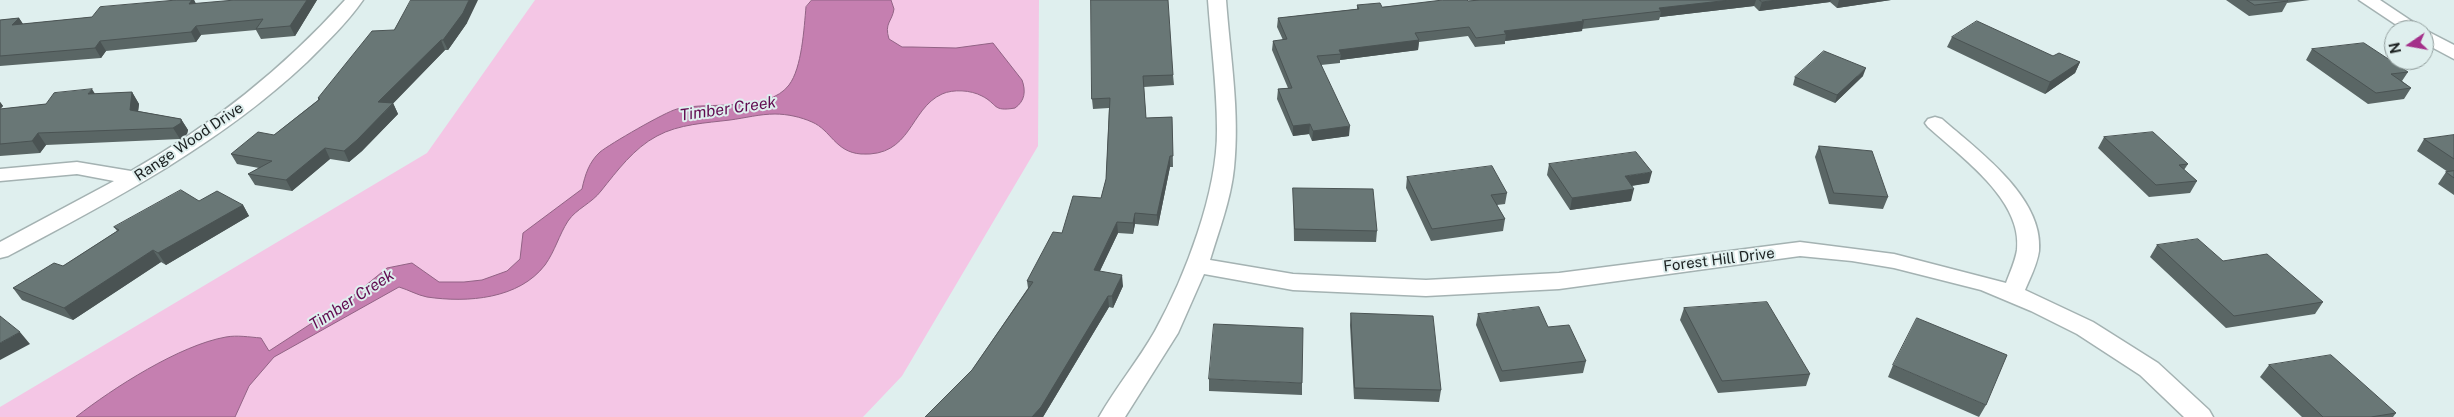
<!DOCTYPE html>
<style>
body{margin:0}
#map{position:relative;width:2454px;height:417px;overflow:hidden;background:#dfefee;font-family:"Public Sans",sans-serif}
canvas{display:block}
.north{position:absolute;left:2384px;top:20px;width:50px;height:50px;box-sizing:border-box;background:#dfefee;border:1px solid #919d9c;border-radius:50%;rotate:258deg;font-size:14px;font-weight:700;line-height:20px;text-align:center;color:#1c2121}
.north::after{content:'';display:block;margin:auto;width:18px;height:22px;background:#a4308a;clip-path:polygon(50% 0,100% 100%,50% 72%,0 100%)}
</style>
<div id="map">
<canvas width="2454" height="417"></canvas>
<div class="north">N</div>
</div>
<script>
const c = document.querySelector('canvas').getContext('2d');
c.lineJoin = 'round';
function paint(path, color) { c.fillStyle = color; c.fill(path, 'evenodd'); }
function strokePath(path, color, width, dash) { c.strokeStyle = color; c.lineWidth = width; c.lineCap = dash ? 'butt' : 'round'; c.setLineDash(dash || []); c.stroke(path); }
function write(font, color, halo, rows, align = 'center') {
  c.font = font + ' "Public Sans",sans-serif'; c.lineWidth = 4; c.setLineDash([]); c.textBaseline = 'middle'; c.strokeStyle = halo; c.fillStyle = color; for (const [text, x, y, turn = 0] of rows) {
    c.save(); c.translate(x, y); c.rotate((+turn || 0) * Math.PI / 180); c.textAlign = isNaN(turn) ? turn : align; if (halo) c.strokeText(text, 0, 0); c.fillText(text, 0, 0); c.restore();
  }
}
paint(new Path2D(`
 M535,0H1039L1038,146L902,376L863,417H0V407L427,153Z`), '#f4c6e5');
const water = new Path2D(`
 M812,0H891L894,9C892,22 884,23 889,39L902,47H912L956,48L993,43L1022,80C1026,91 1025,101 1015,108C992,112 998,104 982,96C971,90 953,89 942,94C909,109 912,157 861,154C835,152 831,130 812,122C801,117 787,114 775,114C760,114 745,118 730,120C706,123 679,124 657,136C634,148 617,171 601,191C592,203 576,209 568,221C559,235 555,251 545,265C519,299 468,303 427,297C417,295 409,290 399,287L274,357L249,386L235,417H76C113,388 180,345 226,337C237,335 249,337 261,338L269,351L349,299L387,268L412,263L439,282H464L482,280L507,271L520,259L523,233L582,189C585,175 589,162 600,152C610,144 665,112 677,109C708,101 768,113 789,85C802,68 804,28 806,7Z`);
paint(water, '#c57fb0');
strokePath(water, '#926385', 1);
const street = new Path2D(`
 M345,0H363C347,23 326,43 307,62C219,145 113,200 8,256L0,258V242L114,181L77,174L0,181V169L77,162L131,171C212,125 283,69 345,0Z
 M1208,0H1226C1230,55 1240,112 1234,168C1231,199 1219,230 1210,260L1293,274L1426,280L1559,273L1800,242L1894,254L2006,283C2010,272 2015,262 2017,250C2023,200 1961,157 1928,127L1925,123L1928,119L1935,117L1942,119C1977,150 2044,197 2039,251C2037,265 2030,278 2025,290L2093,322L2158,363L2209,410L2213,417H2184L2140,375L2077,334L2031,311L1981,290L1894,268L1852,261L1800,256L1559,289L1426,296L1293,290L1204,274L1178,333L1125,417H1099C1116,387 1138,361 1155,331C1185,277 1218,191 1217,129C1217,86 1211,43 1208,0Z
 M2359,0H2380L2425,30L2454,45V59L2424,43V30H2404Z`);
strokePath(street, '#a4b2b2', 3);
paint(street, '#fff');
paint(new Path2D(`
 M177,0H194L196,4L317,0L295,36L261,39L256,30L201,35L196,42L106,51L101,58L0,66V20L19,18L23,24L92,17Z
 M1091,0L1173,75L1174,85L1144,87L1146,118L1172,117L1173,167H1170L1158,226L1135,224L1133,234L1118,233L1100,271L1123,286L1113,308L1109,307L1043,417H925L972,370L1028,288L1027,281L1062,233L1101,198L1106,179L1109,108L1093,109L1092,99Z
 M1480,0H1891L1837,8L1830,2L1759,11L1754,6L1660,17L1659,20L1582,29V31L1505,41V44L1475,47L1468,36L1419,42L1418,50L1340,60V63L1321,65L1349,136L1312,141L1309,134L1293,136L1277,99L1278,89L1288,88L1272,50L1273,41L1283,40L1277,27L1278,18L1357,9V5L1382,7Z
 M2226,0H2310L2287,3L2282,12L2249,16Z
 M467,23L448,50H445L393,103L398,114L362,151L349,162L330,159L292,191L255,185L248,174L259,168L237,164L231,154L274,135L318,100V98L394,30Z
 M1952,37L2053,56L2080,62L2075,73L2045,94L1947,47Z
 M2312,49L2408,72L2402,81L2411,88L2404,99L2368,104L2306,60Z
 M1863,76L1835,103L1793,85L1795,77Z
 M132,92L139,104L138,111L181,119L188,130L187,134L180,139L46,145L40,153L0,156V102L3,106L0,109L46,104L95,94Z
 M2454,135V195L2438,184L2446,172H2448L2417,151L2424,139Z
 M2104,137L2188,164L2184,170L2197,181L2190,193L2149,197L2098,148Z
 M1819,146L1888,197L1883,209L1829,204L1815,157Z
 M1549,164L1649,183L1632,186L1631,201L1570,210L1547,175Z
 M1407,177L1507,193L1505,204L1497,205L1505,219L1503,231L1431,241L1406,188Z
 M1293,188L1377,231L1376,242L1294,241Z
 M199,201L243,205L249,216L166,265L161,262L73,320L22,300L13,288L63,266L117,231L114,227Z
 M2157,245L2223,261L2323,302L2315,314L2226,328L2150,257Z
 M1684,308L1810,374L1806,386L1718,393L1680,320Z
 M1351,313L1441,390L1439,402L1354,399L1350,325Z
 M1478,314L1548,327L1586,361L1583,373L1500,382L1476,325Z
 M1893,365L1986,405L1979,417L1888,377Z
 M2269,365L2396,413L2393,417H2302L2260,377Z
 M1209,379L1302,383V395L1209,391Z`), '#5a6665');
paint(new Path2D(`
 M192,0H194L198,8L189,4Z
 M307,0H317L295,36L290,26Z
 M469,0H478L467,23L448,50L443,40Z
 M1730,0H1756L1754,6L1660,17L1661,11L1659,8Z
 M1777,0H1831L1830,2L1759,11L1762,2Z
 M1839,0H1891L1837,8Z
 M19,18L25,27L12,25Z
 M1584,21L1582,31L1505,41L1506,34L1504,31Z
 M196,26L201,35L196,42L191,32Z
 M441,40L445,50L384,113L378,102Z
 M1419,40L1418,50L1340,60L1341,54L1339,50Z
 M100,41L106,51L101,58L95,48Z
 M2080,62L2075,73L2045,94L2050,82Z
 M1866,68L1863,76L1835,103L1837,95Z
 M92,89L99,100L88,94Z
 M132,92L139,104L137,121L130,110Z
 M0,102L3,106L0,109Z
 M393,103L398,114L362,151L349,162L344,151Z
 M181,119L188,130L187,134L180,139L173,128Z
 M1310,124L1309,134L1293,136V126Z
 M1350,126L1349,136L1312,141L1313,131Z
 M38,133L46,145L40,153L32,141Z
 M325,148L330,159L292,191L286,180Z
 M1170,156V167L1158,226L1157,215Z
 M1652,172L1649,183L1622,187L1625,176Z
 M1634,189L1631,201L1570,210L1572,198Z
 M243,205L249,216L166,265L158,253Z
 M1135,213V224L1133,234V223Z
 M1117,222L1118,233L1095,281L1094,270Z
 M153,250L161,262L73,320L64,308Z
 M1122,275L1123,286L1113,308L1112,296Z
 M1108,296L1109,307L1043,417H1032Z
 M20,332L30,344L0,360V343Z`), '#4a5353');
const building = new Path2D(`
 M177,0H192L189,4L235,0H307L290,26L256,29L263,19L196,26L191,32L100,41L95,48L0,56V20L19,18L12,25L92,17L100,7Z
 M411,0H469L463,13L443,40H441L378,102L393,103L357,140L344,151L325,148L286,180L248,174L272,161L231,154L258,132L274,135L320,99L318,98L372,31L394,30Z
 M1091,0H1168L1173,75L1143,76L1146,118L1172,117L1173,156H1170L1157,215L1135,213L1133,223L1117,222L1094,270L1122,275L1112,296H1108L1041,407L1032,417H925L972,370L1033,282L1027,281L1053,232L1062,233L1073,196L1101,198L1106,179L1110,98L1092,99Z
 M1443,0H1467L1468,1L1480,0H1730L1659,8L1661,11L1582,20L1584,21L1504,31L1506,34L1476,38L1469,27L1415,33L1419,40L1339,50L1341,54L1317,56L1350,126L1313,131L1310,124L1293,126L1278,89L1292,88L1273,41L1287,39L1278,18L1359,9L1357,5L1380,3L1382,7Z
 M1760,0H1777L1762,2Z
 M2247,0H2287L2288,1L2255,5Z
 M1977,21L2053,56L2059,53L2080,62L2050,82L1952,37Z
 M2364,43L2408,72L2391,74L2411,88L2376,93L2312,49Z
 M1824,51L1866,68L1837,95L1795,77Z
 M92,89L88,94L132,92L130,110L181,119V123L173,128L38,133L32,141L0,144V109L46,104L54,93Z
 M2153,132L2188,164L2179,165L2197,181L2156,185L2104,137Z
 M2454,135V159L2424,139Z
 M1819,146L1872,151L1888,197L1834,193Z
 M1636,152L1652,172L1625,176L1634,189L1572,198L1549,164Z
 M1492,166L1507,193L1491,195L1505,219L1432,229L1407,177Z
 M2454,171V178L2446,172Z
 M1293,188L1373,189L1377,231L1295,229Z
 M181,190L199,201L217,191L243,205L158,253L153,250L64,308L13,288L54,263L63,266L119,230L114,227Z
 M2198,239L2223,261L2267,254L2323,302L2234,316L2157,245Z
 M1767,302L1810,374L1722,381L1684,308Z
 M1539,307L1548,327L1569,325L1586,361L1502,371L1478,314Z
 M1351,313L1433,316L1441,390L1355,388Z
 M0,316L20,332L0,343Z
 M1917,318L2007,355L1986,405L1893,365Z
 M1214,324L1303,328L1302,383L1209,379Z
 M2331,355L2396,413L2371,417H2323L2269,365Z`);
paint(building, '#697776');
strokePath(building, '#4a5353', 1);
write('15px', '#1c2121', '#dfefee', [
 ["Range Wood Drive",189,142,-34],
 ["Forest Hill Drive",1719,260,-7]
]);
write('italic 16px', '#610b50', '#dfefee', [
 ["Timber Creek",728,109,-8],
 ["Timber Creek",352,300,-33]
]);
</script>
